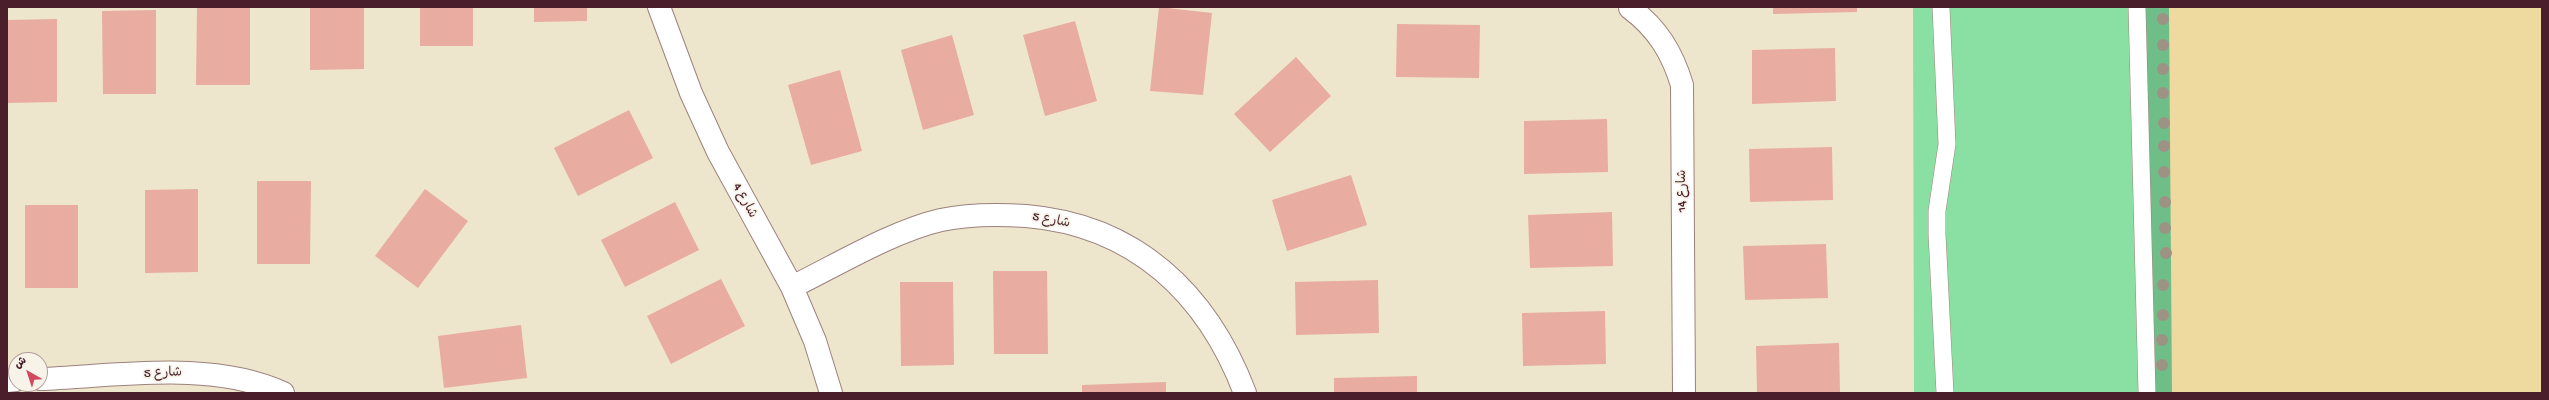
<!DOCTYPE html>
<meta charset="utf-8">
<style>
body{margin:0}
#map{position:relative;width:2549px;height:400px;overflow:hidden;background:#eee6cc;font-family:"Gochi Hand","Playpen Sans Arabic",sans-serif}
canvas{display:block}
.frame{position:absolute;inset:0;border:8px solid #4a1f2b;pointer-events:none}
.north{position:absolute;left:8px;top:352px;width:40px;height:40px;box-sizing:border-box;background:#f7f3e8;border:1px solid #b29e9c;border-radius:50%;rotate:321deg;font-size:11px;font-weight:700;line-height:16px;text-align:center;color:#4a1f2b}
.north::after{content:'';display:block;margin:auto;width:14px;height:18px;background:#d1495b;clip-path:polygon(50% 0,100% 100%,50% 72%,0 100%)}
</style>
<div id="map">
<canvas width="2549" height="400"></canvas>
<div class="frame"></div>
<div class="north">ش</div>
</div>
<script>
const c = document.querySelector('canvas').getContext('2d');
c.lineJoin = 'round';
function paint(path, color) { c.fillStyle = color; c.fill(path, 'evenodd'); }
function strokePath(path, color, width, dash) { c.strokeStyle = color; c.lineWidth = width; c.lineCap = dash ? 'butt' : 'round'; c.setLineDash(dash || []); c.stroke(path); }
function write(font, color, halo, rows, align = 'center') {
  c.font = font + ' "Gochi Hand","Playpen Sans Arabic",sans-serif'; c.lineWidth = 3.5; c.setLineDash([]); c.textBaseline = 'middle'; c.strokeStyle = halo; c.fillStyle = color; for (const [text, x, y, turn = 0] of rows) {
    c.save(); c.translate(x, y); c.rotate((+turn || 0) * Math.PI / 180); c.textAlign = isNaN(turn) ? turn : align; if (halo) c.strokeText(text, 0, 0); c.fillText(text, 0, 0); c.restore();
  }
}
paint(new Path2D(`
 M1913,7H2169L2172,393H1914Z`), '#8ae0a2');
paint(new Path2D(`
 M2137,7H2190V393H2147Z`), '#6fbe88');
paint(new Path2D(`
 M2169,7H2542V393H2172Z`), '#eeda9e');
paint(new Path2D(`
 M197,7H250V85H196Z
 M310,7H364V69L310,70Z
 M420,7H473V46H420Z
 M534,7H587V21L534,22Z
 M1159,7L1212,13L1203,95L1150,91Z
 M1773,7H1857V12L1773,14Z
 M156,10V94H103L102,11Z
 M57,19V102L7,103V20Z
 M1075,21L1097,101L1045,116L1023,35Z
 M1397,24L1480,25L1479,78L1396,77Z
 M952,35L974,115L923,130L901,50Z
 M1835,48L1836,101L1752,104V50Z
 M1296,57L1331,96L1270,152L1234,114Z
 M840,70L862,151L811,165L788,85Z
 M629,110L653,158L578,196L554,148Z
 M1607,119L1608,172L1524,174V121Z
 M1832,147L1833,200L1750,202L1749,149Z
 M1351,175L1367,225L1287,251L1272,200Z
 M257,181H311L310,264H257Z
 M198,189V272L145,273V190Z
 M425,189L468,221L418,288L375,256Z
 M675,202L699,250L625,287L601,240Z
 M25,205H78V288H25Z
 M1612,212L1613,266L1530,268L1528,215Z
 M1826,244L1828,298L1745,300L1743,246Z
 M993,271H1047L1048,354H994Z
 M721,279L745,326L671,364L647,316Z
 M1378,280L1379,333L1296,335L1295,282Z
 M900,282H953L954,365L901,366Z
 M1605,311L1606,364L1523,366L1522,313Z
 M521,325L527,378L444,388L438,336Z
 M1839,343L1840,393H1757L1756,346Z
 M1417,376V393H1334V378Z
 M1166,382V393H1082V385Z`), '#e8aca0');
const lane = new Path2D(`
 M1941,7L1947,144L1937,211V234L1945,393
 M2137,7L2147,393`);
const street = new Path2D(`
 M659,7L691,93L718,152L792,287L815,341L831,393
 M1630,8C1657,28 1672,52 1682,85L1684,393
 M792,287C837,265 893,231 941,220C969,214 997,214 1026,216C1135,225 1207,293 1245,393
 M40,379C117,376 212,360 283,393
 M7,381L16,380`);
strokePath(lane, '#9c827c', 18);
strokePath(street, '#9c827c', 24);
strokePath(lane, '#fff', 17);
strokePath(street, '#fff', 22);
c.fillStyle = '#9d9384';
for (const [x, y] of [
 [2163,19],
 [2163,45],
 [2163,69],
 [2163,93],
 [2164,123],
 [2164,146],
 [2164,172],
 [2165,202],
 [2165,228],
 [2166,253],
 [2163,285],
 [2163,315],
 [2162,340],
 [2162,365]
]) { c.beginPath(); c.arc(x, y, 6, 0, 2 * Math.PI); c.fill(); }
write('13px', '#4a1f2b', '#f7f3e8', [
 ["شارع 14",1683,191,-90],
 ["شارع 4",744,201,62],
 ["شارع 5",1051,221,11],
 ["شارع 5",163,374,-2]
]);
</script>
